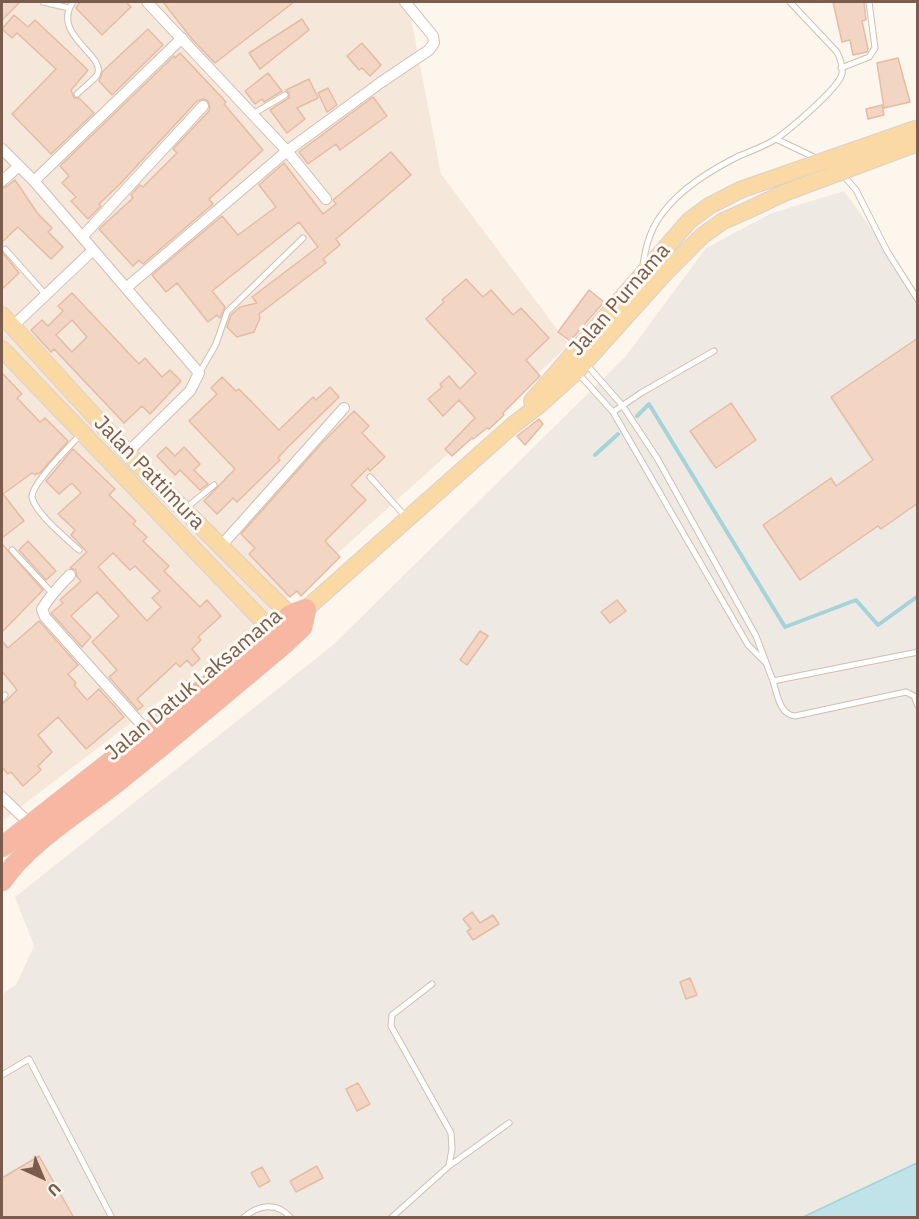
<!DOCTYPE html>
<style>
body{margin:0}
#map{position:relative;width:919px;height:1219px;overflow:hidden;background:#fdf6ec;font-family:"IBM Plex Sans",sans-serif}
canvas{display:block}
.frame{position:absolute;inset:0;border:3px solid #7a5c4d;pointer-events:none}
.north{position:absolute;left:12px;top:1147px;width:60px;height:60px;-webkit-text-stroke:4px #fffaf3;paint-order:stroke;rotate:136deg;font-size:16px;font-weight:700;line-height:24px;text-align:center;color:#7a5c4d}
.north::after{content:'';display:block;margin:auto;width:21px;height:27px;background:#7a5c4d;clip-path:polygon(50% 0,100% 100%,50% 72%,0 100%)}
</style>
<div id="map">
<canvas width="919" height="1219"></canvas>
<div class="frame"></div>
<div class="north">U</div>
</div>
<script>
const c = document.querySelector('canvas').getContext('2d');
c.lineJoin = 'round';
function paint(path, color) { c.fillStyle = color; c.fill(path, 'evenodd'); }
function strokePath(path, color, width, dash) { c.strokeStyle = color; c.lineWidth = width; c.lineCap = dash ? 'butt' : 'round'; c.setLineDash(dash || []); c.stroke(path); }
function write(font, color, halo, rows, align = 'center') {
  c.font = font + ' "IBM Plex Sans",sans-serif'; c.lineWidth = 6; c.setLineDash([]); c.textBaseline = 'middle'; c.strokeStyle = halo; c.fillStyle = color; for (const [text, x, y, turn = 0] of rows) {
    c.save(); c.translate(x, y); c.rotate((+turn || 0) * Math.PI / 180); c.textAlign = isNaN(turn) ? turn : align; if (halo) c.strokeText(text, 0, 0); c.fillText(text, 0, 0); c.restore();
  }
}
paint(new Path2D(`
 M2,2H408L441,174L569,345L249,633L2,821Z`), '#f5e8da');
paint(new Path2D(`
 M844,191L917,291V1163L803,1217L2,1218V994L16,985L34,946L15,897L333,645L626,356L706,248L772,213Z`), '#efe9e4');
const water = new Path2D(`
 M917,1163V1217H803Z`);
paint(water, '#bfe3e8');
strokePath(water, '#a5d3da', 1.5);
strokePath(new Path2D(`
 M637,416L649,404L785,627L856,600L878,625L918,596
 M595,455L618,434`), '#a5d3da', 4);
const building = new Path2D(`
 M2,2H20L2,20Z
 M80,2H126L131,7L102,35L76,8Z
 M163,2H294L215,63L192,39Z
 M833,2H864L866,20L862,21L868,49L867,52L853,55L850,40L842,42Z
 M14,15L28,27L35,20L88,70L71,90L74,98H79L94,113L51,154L12,114L56,69L17,33L12,38L2,29Z
 M302,19L309,30L260,69L249,53Z
 M148,29L163,45L112,95L99,81L103,71Z
 M362,43L381,65L370,76L362,68L359,70L347,56Z
 M180,53L226,102L224,104L263,150L209,199L213,204L143,264L139,260L133,266L99,229L133,198L131,195L140,185L143,187L177,153L173,149L209,111L210,107L208,101L204,99L197,101L120,184L99,204L101,206L88,219L71,201L76,197L62,183L69,176L60,166L174,56L175,58Z
 M898,58L910,102L884,108L877,63Z
 M268,73L282,91L264,102L262,99L255,104L245,91Z
 M309,79L318,98L297,108L305,119L287,133L270,110L289,98V93L286,90Z
 M328,88L337,105L327,112L318,93Z
 M373,97L387,116L340,150L336,144L308,164L299,152Z
 M882,105L884,115L868,119L866,109Z
 M391,152L411,175L336,239L340,245L323,259L326,263L259,314L260,318L254,332L237,337L227,327L231,315L240,307L257,303L252,297L318,247L299,222L212,291L225,307L220,318L217,315L208,322L177,283L166,292L152,275L222,216L238,235L276,207L259,185L284,163L323,214L336,204L333,200Z
 M15,180L38,214L52,228L48,232L63,247L51,259L18,227L2,242V188L6,187Z
 M2,252L19,273L2,289Z
 M466,279L483,297L491,290L513,315L521,308L549,338L526,360L540,376L503,413L504,415L489,429L487,428L473,439L472,438L452,456L445,449L475,418L459,400L443,416L428,399L442,387L440,384L449,376L460,389L476,373L426,319L444,302L442,300Z
 M589,290L604,302L570,341L558,332Z
 M72,293L139,364L145,358L162,377L170,370L181,381L150,414L142,406L124,423L54,349L51,352L31,330L42,320L48,326L63,311L58,306ZM72,320L87,337L72,352L56,335Z
 M918,338V503L881,529L878,526L800,580L763,525L831,478L836,486L873,460L831,397Z
 M2,373L22,394L17,398L40,422L45,418L68,441L39,474L37,473L35,475L32,473L3,494L24,521L2,538Z
 M222,377L236,391L239,389L279,430L313,397L316,400L330,387L339,397L286,449L278,458L280,460L237,502L233,498L217,514L204,501L235,469L189,421L217,394L211,388Z
 M731,403L756,440L716,468L690,431Z
 M354,411L369,426L362,433L385,457L370,471L368,468L351,485L366,500L325,541L340,557L301,596L297,591L290,597L249,554L255,548L241,534L323,442Z
 M539,419L543,424L525,445L517,436Z
 M166,447L175,456L184,447L200,464L194,470L208,484L200,490L180,470L175,475L157,456Z
 M73,449L115,489L109,495L136,521L133,524L147,537L143,541L169,566L164,571L200,607L207,600L221,616L198,637L201,640L192,649L200,659L192,666L187,660L180,667L176,663L137,699L143,706L138,710L109,677L117,670L92,642L119,616L97,592L71,616L91,637L82,647L51,613L63,603L60,600L81,581L77,577L76,570L70,568L87,552L71,535L75,530L58,514L81,493L72,483L59,494L46,481ZM113,553L130,570L135,566L160,591L152,598L161,607L147,621L98,567Z
 M28,541L56,571L46,580L19,550Z
 M2,544L43,590L2,632Z
 M617,600L626,611L610,623L601,612Z
 M39,621L78,665L68,674L76,683L74,685L87,700L99,689L124,717L86,749L58,717L38,735L52,752L38,766L41,770L23,786L11,772L8,774L2,767V704L5,702L17,690L2,671V641L8,648Z
 M480,631L488,636L467,665L460,660Z
 M472,912L480,923L493,915L499,924L473,940L467,931L471,929L463,919Z
 M690,978L697,995L686,999L680,982Z
 M358,1083L370,1104L357,1111L346,1089Z
 M39,1156L74,1218H2V1178Z
 M317,1166L323,1178L296,1192L290,1181Z
 M262,1167L270,1181L259,1187L251,1173Z`);
paint(building, '#f3d5c3');
strokePath(building, '#e6bba3', 1.5);
const lane = new Path2D(`
 M43,2L69,8
 M73,2C50,35 108,56 97,75C93,81 83,88 77,94
 M841,68L869,57L875,48L869,2
 M253,114L285,95
 M776,139L818,159
 M843,175L856,190L887,251L918,300
 M5,249L45,294
 M643,265C647,236 655,218 677,197C695,180 717,167 739,156C751,151 765,146 776,139C790,129 838,89 842,74C843,67 840,58 837,52L790,2
 M586,364L622,405L657,458L756,636L773,681L918,652
 M200,372L216,344L227,312L303,238
 M577,372L613,412L748,645L764,661
 M613,412L641,393L714,351
 M370,477L405,516
 M186,508L214,485
 M12,550L52,593
 M79,550C67,539 35,513 32,497C31,484 71,445 81,434
 M773,681C777,694 780,715 795,716L906,692L914,696L918,706
 M2,699L5,695
 M2,1075L29,1059L112,1218
 M449,1166L509,1123
 M243,1218C258,1205 277,1201 291,1218
 M391,1218L449,1166L452,1149L451,1133L391,1026L392,1015L432,984`);
const street = new Path2D(`
 M147,2L287,151L326,199
 M2,149L34,181L199,373L190,391L128,452
 M2,181L19,166
 M34,181L182,38
 M83,236L203,106
 M126,288L287,151L380,83L429,50L434,43L433,36L405,2
 M13,326L93,250
 M220,547L344,408
 M70,575C59,586 50,596 42,609L45,617L148,732
 M2,797L30,824`);
const primary = new Path2D(`
 M2,315L138,464L298,623
 M2,349L280,639
 M532,401L689,221L709,206L740,190
 M306,609L513,425L538,406L577,371L665,273L702,236L723,221L746,211`);
const highway = new Path2D(`
 M2,847L212,682L290,615L306,609
 M2,881C26,845 77,813 112,786C170,740 227,692 284,644L302,627L306,609`);
strokePath(lane, '#d1beb0', 7);
strokePath(street, '#d1beb0', 12);
strokePath(primary, '#dad1cd', 18);
strokePath(highway, '#dad1cd', 21);
strokePath(lane, '#fff', 5);
strokePath(street, '#fff', 10);
strokePath(primary, '#fbd9a5', 16);
strokePath(highway, '#f7b7a3', 20);
const primaryBridge = new Path2D(`
 M740,190L918,128
 M746,211L784,193L918,143`);
strokePath(primaryBridge, '#dad1cd', 18, []);
strokePath(primaryBridge, '#fbd9a5', 16);
write('21px', '#7a5c4d', '#fffaf3', [
 ["Jalan Purnama",620,300,-49],
 ["Jalan Pattimura",149,473,46],
 ["Jalan Datuk Laksamana",194,685,-40]
]);
</script>
